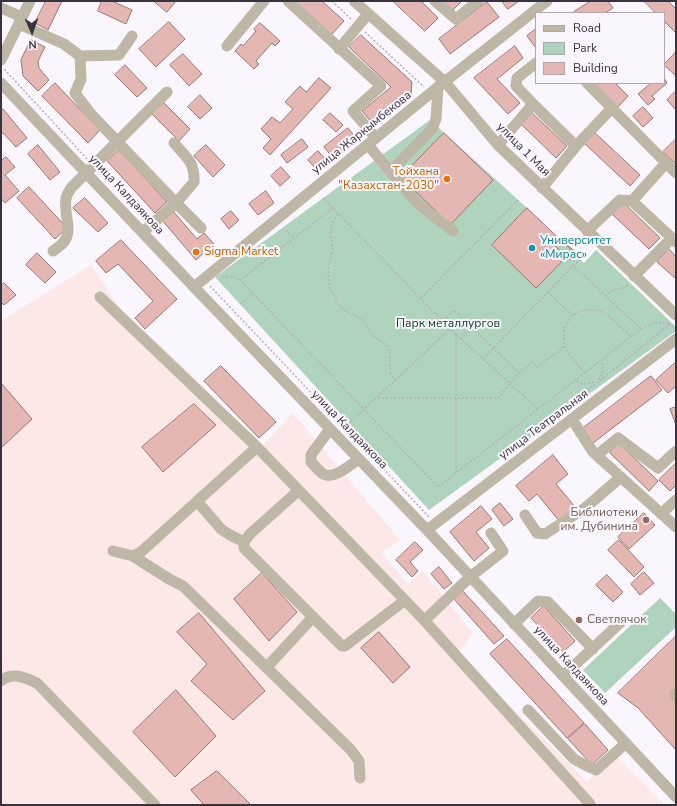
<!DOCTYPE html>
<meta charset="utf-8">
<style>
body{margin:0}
#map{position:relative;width:677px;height:806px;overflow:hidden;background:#f9f6fd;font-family:"Nunito Sans",sans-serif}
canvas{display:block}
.frame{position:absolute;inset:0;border:2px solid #39323f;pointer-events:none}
.legend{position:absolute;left:535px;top:12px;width:130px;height:72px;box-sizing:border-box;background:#f9f6fd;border:1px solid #aca8b1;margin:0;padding:5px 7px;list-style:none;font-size:12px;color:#39323f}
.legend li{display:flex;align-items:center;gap:8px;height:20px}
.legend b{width:20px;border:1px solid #aca8b1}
.north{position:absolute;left:12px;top:12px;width:40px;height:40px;-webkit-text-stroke:3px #f9f6fd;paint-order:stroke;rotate:178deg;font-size:11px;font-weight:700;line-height:16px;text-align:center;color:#39323f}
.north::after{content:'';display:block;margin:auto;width:14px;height:18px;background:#39323f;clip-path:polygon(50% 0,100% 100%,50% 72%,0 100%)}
</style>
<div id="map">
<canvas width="677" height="806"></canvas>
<div class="frame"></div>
<ul class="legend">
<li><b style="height:5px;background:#beb7a6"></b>Road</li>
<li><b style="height:11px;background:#afd3bc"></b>Park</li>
<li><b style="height:11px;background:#e5b7b2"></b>Building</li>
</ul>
<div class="north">N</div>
</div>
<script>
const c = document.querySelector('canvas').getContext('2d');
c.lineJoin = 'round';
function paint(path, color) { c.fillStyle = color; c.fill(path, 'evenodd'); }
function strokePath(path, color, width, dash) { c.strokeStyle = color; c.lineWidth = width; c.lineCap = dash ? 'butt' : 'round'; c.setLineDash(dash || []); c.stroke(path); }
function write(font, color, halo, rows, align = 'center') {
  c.font = font + ' "Nunito Sans",sans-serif'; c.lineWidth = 4; c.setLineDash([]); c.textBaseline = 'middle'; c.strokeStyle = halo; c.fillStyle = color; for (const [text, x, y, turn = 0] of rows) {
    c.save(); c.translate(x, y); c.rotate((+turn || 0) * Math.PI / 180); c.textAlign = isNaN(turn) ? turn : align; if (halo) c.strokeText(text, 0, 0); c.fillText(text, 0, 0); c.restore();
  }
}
paint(new Path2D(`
 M91,265L122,311L191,374L261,447L293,413L400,540L382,553L408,584L423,571L473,633L457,655L572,766L586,782L617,756L664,805H1V321Z`), '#fde8e8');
paint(new Path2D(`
 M430,120L527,208L584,263L596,250L676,327V331L429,510L215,277Z
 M660,598L676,614V627L605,693L583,670Z`), '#afd3bc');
const building = new Path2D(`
 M46,1H62L48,30L35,23Z
 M102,1H112L132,10L126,24L98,11Z
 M154,1H176L167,12Z
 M293,1H322L344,21L331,35Z
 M393,1H421L438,18L425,31Z
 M443,1H462L453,10Z
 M502,1H519L508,9Z
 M591,1H608L613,8L605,13H575L574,12Z
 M644,1H668L676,9V33L664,21V13H656Z
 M487,2L499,17L450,54L439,39Z
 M169,22L185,39L156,67L139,49Z
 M260,23L280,41L275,46L272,43L256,61L259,64L254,69L235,51L241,44L243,46L256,31L254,29Z
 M536,29V48L527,36Z
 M361,35L412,82L411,95L374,125L362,111L391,87L349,47Z
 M31,40L45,47L38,61L39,68L49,80L38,91L23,76L21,60Z
 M515,46L523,58L497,79L520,103L508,114L474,78Z
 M676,52V76L664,65Z
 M183,54L202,74L189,86L170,65Z
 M125,65L147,88L137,97L115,75Z
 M319,78L331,88L270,155L263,148L271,139L261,129L272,117L280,123L293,109L285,102L300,86L306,92Z
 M664,78L667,83L652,96L655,99L648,105L638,94L651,83H664Z
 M55,83L100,130L88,143L42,96Z
 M593,83H615L628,96L618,107Z
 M675,92L676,93V110L667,100Z
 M200,95L212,108L200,119L188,107Z
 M164,103L190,129L179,141L152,114Z
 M643,107L653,118L643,127L633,116Z
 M1,109H3L27,138L16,147L3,133H1Z
 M531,112L567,146L556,158L520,123Z
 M330,113L343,125L336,132L323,120Z
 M348,128L358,140L334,159L324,147Z
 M593,131L640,175L630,186L583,142Z
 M444,133L493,180L450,225L401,177Z
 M302,139L308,147L287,163L281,155Z
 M675,140L676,141V164L663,152Z
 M38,145L60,172L50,180L28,154Z
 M206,145L225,165L213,177L194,156Z
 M119,150L167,202L155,213L107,161Z
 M318,151L327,161L317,170L308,160Z
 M6,157L15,167L5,175L19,191L5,203L1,198V161Z
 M281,167L290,177L280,186L271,176Z
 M29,187L67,228L55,239L17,198Z
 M266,191L274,203L258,215L249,204Z
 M85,198L108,223L98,232L73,208Z
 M623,202L660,238L649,249L612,214Z
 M527,208L572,251L536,288L492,245Z
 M173,211L197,239L204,233L214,244L196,260L162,220Z
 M231,211L239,220L229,229L221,219Z
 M121,240L177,299L145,329L135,318L153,301L118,264L106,273L96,261Z
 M561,240L577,253L570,260L555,246Z
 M669,249L676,257V279L657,262Z
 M37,253L56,272L45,283L26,265Z
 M4,283L16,295L4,305L1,302V286Z
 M676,362V386L668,393L656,380Z
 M221,366L276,422L259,438L204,381Z
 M651,376L662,390L593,443L582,429Z
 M1,383L32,419L2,447L1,446Z
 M194,404L216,425L163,472L142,447Z
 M676,407V425L670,409Z
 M619,443L658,481L649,491L610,453Z
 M553,455L568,474L556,484L576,508L560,522L537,494L529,501L516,486Z
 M676,463V485L670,491L659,480Z
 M500,503L513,519L504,526L492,510Z
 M481,506L492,519L476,532L489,548L474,561L450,532Z
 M644,513L655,525L629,549L618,537Z
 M619,540L644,567L634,577L608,550Z
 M415,542L423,550L410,562L418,571L412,577L396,560Z
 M439,567L452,583L444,589L431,574Z
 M644,572L654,583L640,595L631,584Z
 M262,573L297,612L269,641L234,599Z
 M607,575L623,592L613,602L596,585Z
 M462,590L504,636L494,644L453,598Z
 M544,606L575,641L563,652L531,618Z
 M199,613L265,691L233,720L191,681L207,664L177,632Z
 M379,632L410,667L393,683L361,648Z
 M676,636V750L638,708L618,693Z
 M507,639L584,723L567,738L490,654Z
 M176,690L216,736L175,777L133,732Z
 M585,724L608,750L592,765L568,739Z
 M217,771L251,805H204L191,790Z`);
paint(building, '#e5b7b2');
strokePath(building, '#9d7673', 1);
strokePath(new Path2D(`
 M332,1L351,19
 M365,32L424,87
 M5,69V70L87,159
 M323,198L333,208
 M338,214L333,222L330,232L333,249L329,263L328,272L330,288L341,308L347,312L364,320L373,336L384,343L388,348L390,355V372L395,382
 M286,230L294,238
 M573,266L580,259
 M222,277H233L240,280
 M210,286L429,517
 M548,292L573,316
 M605,296L613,290L626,287L630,284
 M421,298L518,200
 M241,304L253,294
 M456,334V472
 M461,339L472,328
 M483,359L573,266L641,329
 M519,373L532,362L537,367L565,346
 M585,373C578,365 568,356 565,346C558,319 582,301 606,314C615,320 623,330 631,337
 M599,380C602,373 604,368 601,361
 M577,381L582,384L596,382
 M378,398H498L519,373L454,310L443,322
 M538,409L450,329L333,208L240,280L438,487L641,329C651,323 657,321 669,324
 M345,427L450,329
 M507,456L670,324L676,329`), '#b5b0ba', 1.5, [2, 2]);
strokePath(new Path2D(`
 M288,1L381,86L353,111L376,138
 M354,1L445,82L498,145L676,315
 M435,1L456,19L478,1
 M1,8L22,17
 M19,24L64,44L80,56L81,79L75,93L91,114L176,203L194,182C195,162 186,157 174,143
 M227,46L264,1
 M339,49L368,14
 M80,56L119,55L132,36
 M1,60L30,1
 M1,83L194,287L427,530L676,797
 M587,83L676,173
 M533,104L576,146L542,188
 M368,145L418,204L453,231
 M498,145L533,104L516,86L517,78L536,63
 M576,146L612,108
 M391,171L432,129L436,119L438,87
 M632,201L666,163
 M587,231L620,200L632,201L672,238
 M143,232L176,203L201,228
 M53,251C56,248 61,246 63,243C74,231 63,213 66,199C66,195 69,192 71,188L167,92
 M634,276L672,238L676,242
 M194,287L438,87L547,1
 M100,297L257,447L423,619H426L470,577L503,551L491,533
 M572,419L593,452L676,527
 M330,429L313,452L311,455V462C315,466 319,471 323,474C334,480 350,465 359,459
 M597,455L618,438L658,468L676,451
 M298,491L250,534L244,542V548L342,646H345L404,601
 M197,501L221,529L230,535L244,542
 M661,514L676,500
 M525,515L537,533L545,534L585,508L621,477
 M427,530L676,339
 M113,551L133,556L141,552L257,447
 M133,556L169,579L183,586L351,750L359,761L360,778
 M424,620L590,804
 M514,624L538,601L548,602L593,649
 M267,667L313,617
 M563,676L621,622
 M1,681C12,671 26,678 37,683L155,805
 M675,694L676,696
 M528,710L574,759L585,765L596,770L626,743`), '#beb7a6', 11);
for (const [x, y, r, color] of [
 [447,179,4,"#e8710a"],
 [532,248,4,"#0f9aa8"],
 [196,252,4,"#e8710a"],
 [646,520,4,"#8d6e63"],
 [579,620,4,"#8d6e63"]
]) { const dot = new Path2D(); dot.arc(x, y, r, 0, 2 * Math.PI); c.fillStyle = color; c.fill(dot); strokePath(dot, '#f9f6fd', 1.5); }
write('12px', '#39323f', '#f9f6fd', [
 ["улица Жаркымбекова",362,133,-39],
 ["улица 1 Мая",523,150,45],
 ["улица Калдаякова",126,195,47],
 ["улица Театральная",544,425,-37],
 ["улица Калдаякова",349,430,46],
 ["улица Калдаякова",571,666,47]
]);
write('12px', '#c56008', '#f9f6fd', [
 ["Тойхана",439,172],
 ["\"Казахстан-2030\"",439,186],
 ["Sigma Market",204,252,"left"]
], 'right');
write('12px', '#0d838f', '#f9f6fd', [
 ["Университет",540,241],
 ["«Мирас»",540,255]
], 'left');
write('12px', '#114128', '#f9f6fd', [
 ["Парк металлургов",448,324]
]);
write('12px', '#785e54', '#f9f6fd', [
 ["Библиотеки",638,513],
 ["им. Дубинина",638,527],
 ["Светлячок",587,620,"left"]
], 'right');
</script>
